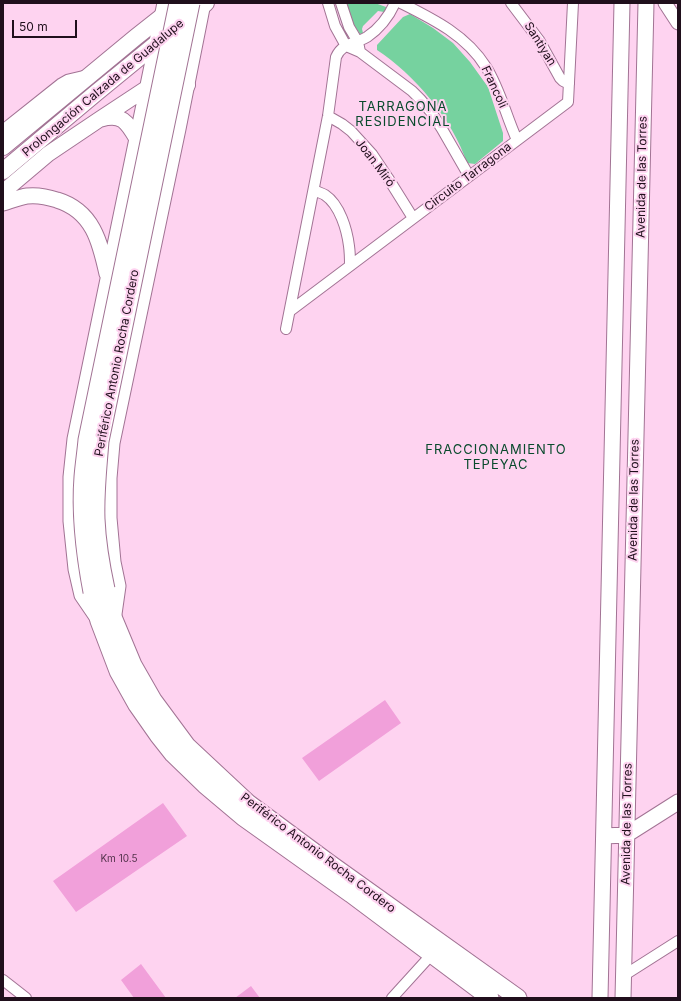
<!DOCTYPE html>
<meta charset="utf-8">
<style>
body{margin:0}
#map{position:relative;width:681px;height:1001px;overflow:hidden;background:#fed3f0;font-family:Inter,sans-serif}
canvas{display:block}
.frame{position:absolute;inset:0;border:4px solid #200f1c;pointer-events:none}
.scale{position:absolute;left:12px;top:20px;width:65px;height:18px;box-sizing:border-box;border:2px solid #200f1c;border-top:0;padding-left:5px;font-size:12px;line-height:14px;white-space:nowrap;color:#200f1c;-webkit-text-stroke:3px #fed3f0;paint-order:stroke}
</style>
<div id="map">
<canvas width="681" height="1001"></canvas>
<div class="frame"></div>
<div class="scale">50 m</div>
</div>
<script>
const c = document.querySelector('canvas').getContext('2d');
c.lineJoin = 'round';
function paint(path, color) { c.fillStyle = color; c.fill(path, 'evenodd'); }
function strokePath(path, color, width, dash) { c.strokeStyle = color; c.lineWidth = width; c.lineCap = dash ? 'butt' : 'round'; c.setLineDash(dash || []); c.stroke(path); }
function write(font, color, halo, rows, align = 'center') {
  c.font = font + ' Inter,sans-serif'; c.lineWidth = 4; c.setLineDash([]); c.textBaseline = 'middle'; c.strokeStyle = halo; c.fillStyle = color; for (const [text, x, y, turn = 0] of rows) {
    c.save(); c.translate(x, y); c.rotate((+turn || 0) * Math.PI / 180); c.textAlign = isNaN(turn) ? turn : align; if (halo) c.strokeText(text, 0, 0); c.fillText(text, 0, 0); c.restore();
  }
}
paint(new Path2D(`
 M345,3H375L386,7V11L384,12L378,11L363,26L362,29L363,33L360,34L352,22Z
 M410,14L433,28L453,43L470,62L488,87L503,133V141L475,164L467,163C453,120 414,74 377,50V45L403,17Z`), '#76d29f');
paint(new Path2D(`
 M385,700L401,723L319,781L302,758Z
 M163,803L187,836L76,912L53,881Z
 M141,964L166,998H134L121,980Z
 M251,986L260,998H235Z`), '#f1a0da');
const minor = new Path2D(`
 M328,3L335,26L346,46L360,52L358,42L349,27L341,3
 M401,3C433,19 466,35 486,67C500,89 506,116 517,140
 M511,3L539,40L560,78L563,81L569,84
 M360,52L412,91L420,99L431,112L442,129L469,176
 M328,116L342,124L351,131L372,154L388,178L413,218
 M314,190C317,192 322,193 325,195C340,205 347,230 349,246C350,253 350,259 350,266
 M290,311L568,102L573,3
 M286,329L328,116L336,57C343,42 354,45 367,37C379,29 389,16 395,3
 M623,976L678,941
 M3,980L26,998
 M392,998L432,954`);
const tertiary = new Path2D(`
 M665,3L678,23`);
const secondary = new Path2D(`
 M101,119C122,113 127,122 137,139
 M3,133L62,86L69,82L86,78
 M3,192L48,154L100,119L147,88
 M3,203C11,201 19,197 27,196C36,195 48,197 57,200C93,211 100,242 107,274
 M114,614L118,586L113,562L109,518V478L112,443L178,129L203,3
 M97,617L82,595L76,569L71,521V477L75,439L165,3
 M604,836L626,835L678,802
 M600,998L622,3
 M623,998L646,3`);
const primary = new Path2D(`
 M173,61L176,65L187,85
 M3,147L136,37L179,3
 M3,171L96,93L206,3`);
const trunk = new Path2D(`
 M106,589L113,617L133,665L153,700L187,746L248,803L329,863L518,998
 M92,592L99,621L118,671L137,705L158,735L173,754L205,785L243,817L351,894L490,998`);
strokePath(minor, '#a27394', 12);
strokePath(tertiary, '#a27394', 15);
strokePath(secondary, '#a27394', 17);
strokePath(primary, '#a27394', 18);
strokePath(trunk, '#a27394', 19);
strokePath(minor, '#fff', 10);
strokePath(tertiary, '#fff', 13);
strokePath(secondary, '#fff', 15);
strokePath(primary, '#fff', 16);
strokePath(trunk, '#fff', 17);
const trunkBridge = new Path2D(`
 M106,589C101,566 97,542 96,519C95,493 98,467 100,441L191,3
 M92,592C85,555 80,515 83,477C84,464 86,452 87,440L178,3`);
strokePath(trunkBridge, '#a27394', 19, []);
strokePath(trunkBridge, '#fff', 17);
write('10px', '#54334c', null, [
 ["Km 10.5",119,859]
]);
write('12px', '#200f1c', '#fed3f0', [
 ["Santiyan",540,44,58],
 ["Francoli",494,87,65],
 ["Prolongación Calzada de Guadalupe",103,88,-40],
 ["Joan Miró",375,163,53],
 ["Circuito Tarragona",468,177,-37],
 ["Avenida de las Torres",642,177,-89],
 ["Periférico Antonio Rocha Cordero",117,363,-79],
 ["Avenida de las Torres",634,500,-89],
 ["Avenida de las Torres",627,824,-89],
 ["Periférico Antonio Rocha Cordero",318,853,37]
]);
c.letterSpacing = '1px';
write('13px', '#094a2d', '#fed3f0', [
 ["TARRAGONA",403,107],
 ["RESIDENCIAL",403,122],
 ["FRACCIONAMIENTO",496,450],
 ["TEPEYAC",496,465]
]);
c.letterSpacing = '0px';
</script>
